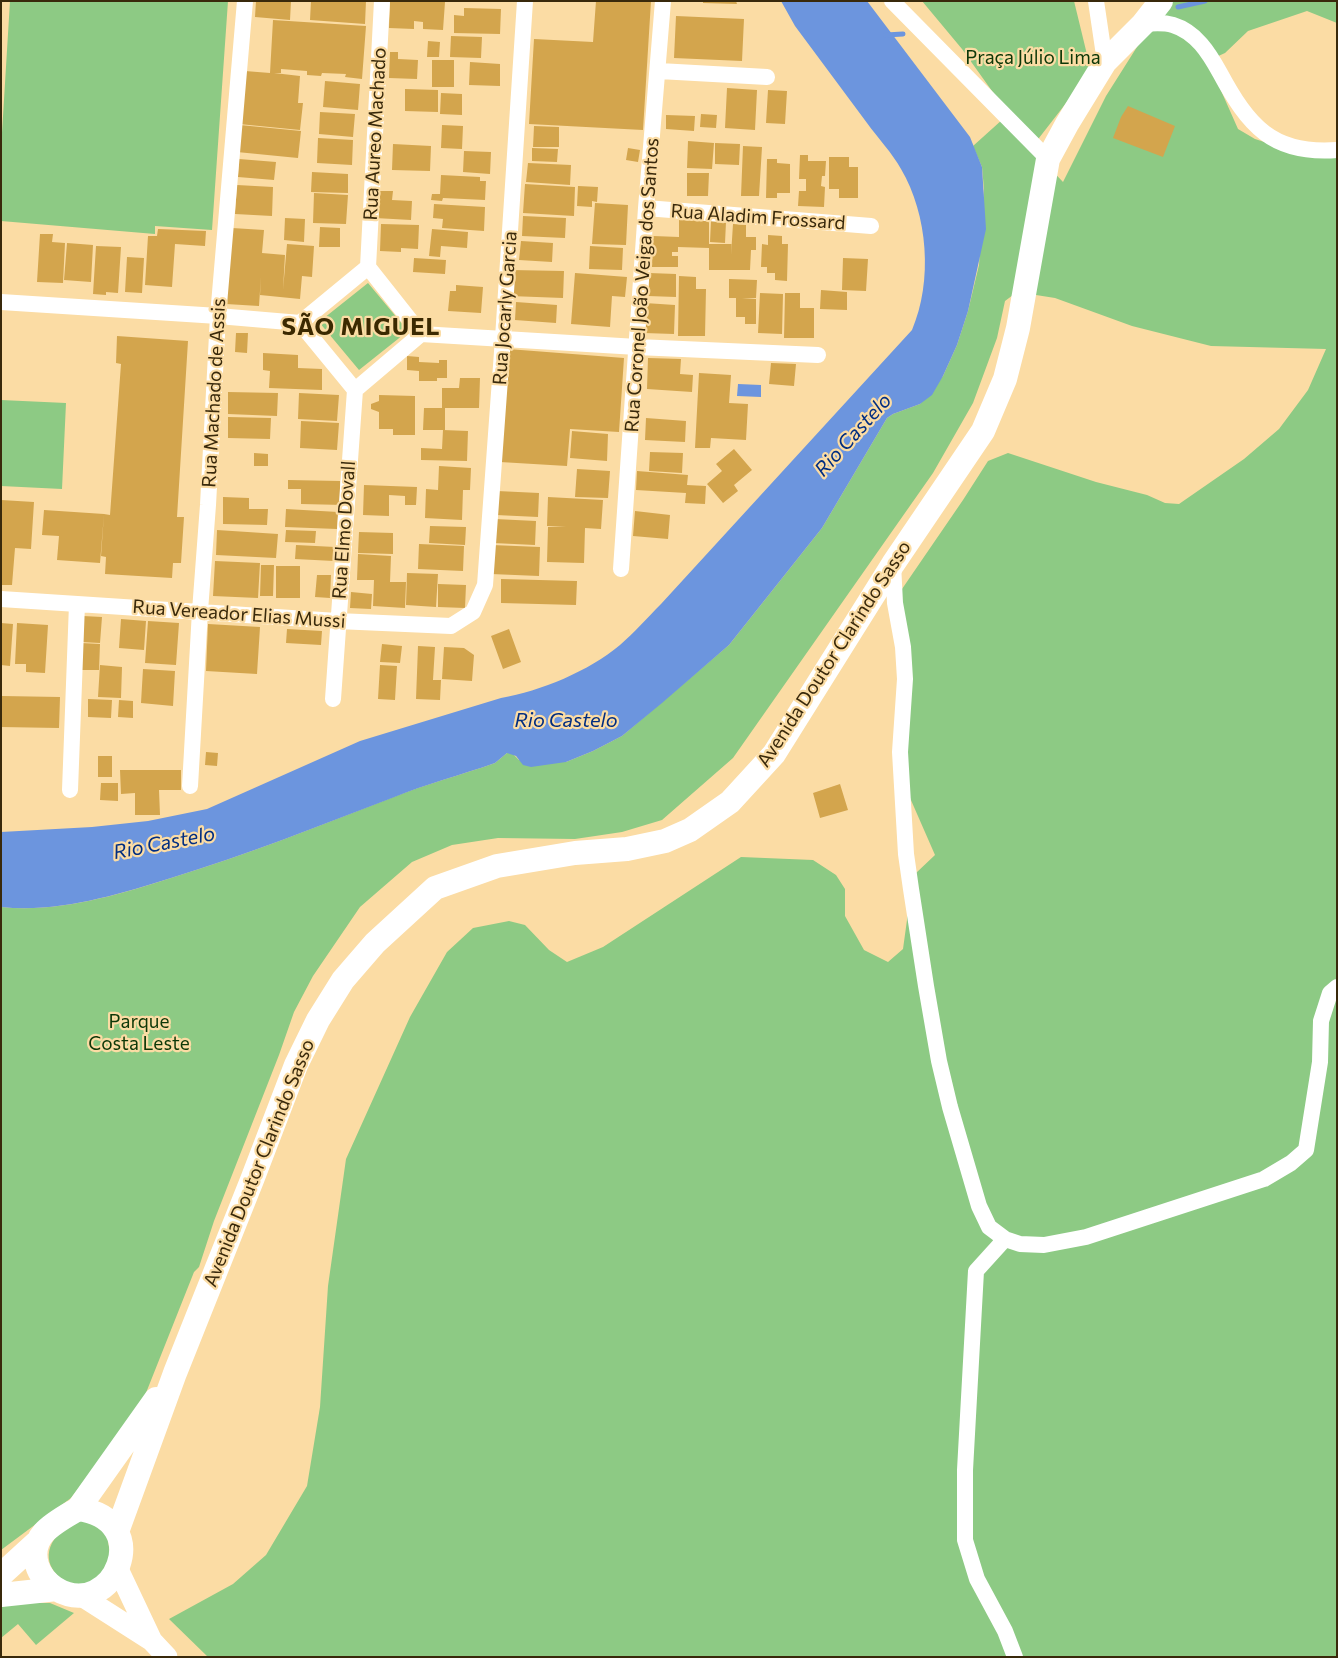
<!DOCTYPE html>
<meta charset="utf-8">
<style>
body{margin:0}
#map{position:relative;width:1338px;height:1658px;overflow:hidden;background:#fbdca4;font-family:Commissioner,sans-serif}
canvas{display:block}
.frame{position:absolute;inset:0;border:2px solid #39290b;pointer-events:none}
</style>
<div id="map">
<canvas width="1338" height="1658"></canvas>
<div class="frame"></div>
</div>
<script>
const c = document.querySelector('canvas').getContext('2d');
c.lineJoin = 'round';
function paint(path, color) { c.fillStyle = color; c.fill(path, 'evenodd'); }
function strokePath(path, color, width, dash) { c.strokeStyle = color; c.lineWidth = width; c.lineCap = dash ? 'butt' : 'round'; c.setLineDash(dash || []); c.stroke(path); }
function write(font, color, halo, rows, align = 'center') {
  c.font = font + ' Commissioner,sans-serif'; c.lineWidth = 4.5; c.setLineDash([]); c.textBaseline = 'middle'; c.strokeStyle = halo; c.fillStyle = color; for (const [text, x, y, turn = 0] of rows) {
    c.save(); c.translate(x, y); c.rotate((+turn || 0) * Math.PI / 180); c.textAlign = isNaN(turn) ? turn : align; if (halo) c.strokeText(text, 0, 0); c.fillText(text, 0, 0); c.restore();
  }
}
paint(new Path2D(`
 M10,1H228L212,230L155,226V234L1,221V149Z
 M922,1H1074L1091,71L1032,147L962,49Z
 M1157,1H1337V23L1307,11L1248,31L1225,53L1214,58L1219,86L1238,129L1255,139L1280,147L1337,148V1657H208L169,1619L233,1584L266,1555L307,1486L320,1407L328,1286L346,1159L410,1017L447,952L473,928L509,921L525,925L549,950L567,962L603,947L741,857L813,860L836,875L845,889V916L864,950L888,962L903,949L907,920V896L916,873L935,855L900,775L902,589L963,500L988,461L1008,453L1096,482L1147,495L1165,503L1179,504L1244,459L1279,429L1308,390L1326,349L1211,346L1132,326L1055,298L1017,292L1005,301L997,338L973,403L933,473L733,758L662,820L622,832L575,839L498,838L452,845L412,862L360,907L313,976L294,1012L279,1055L214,1221L199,1267L194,1272L140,1408L71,1498L1,1550V907C58,913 118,895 171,878C246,855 319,826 391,798C426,784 461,775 495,763L507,753H512L519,760L566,762L593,751L622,736L729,645L822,528L887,418L893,414L920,404L943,376L957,345L968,311L979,265L984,189L982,167L973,146L1003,119L1063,182L1106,96L1154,20Z
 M368,283L408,331L359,370L319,322Z
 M1,400L66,403L62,489L1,486Z
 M78,1519L106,1527L111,1561C106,1566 101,1575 96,1579C72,1596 38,1570 52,1543C58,1532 69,1526 78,1519Z
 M19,1603H50L74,1613L36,1645L18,1624L1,1638V1607Z`), '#8dca84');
paint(new Path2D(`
 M781,1H867L970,137L982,167L986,229L968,311L957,345L943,376L932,395L920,404L893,414L887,418L822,528L729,645L662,703L622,736L593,751L566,762L531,767L523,765L516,756L507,753L495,763C461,775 426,784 392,798C319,826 246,855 171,878C117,895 58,913 1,907V832L92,827L148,821L207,809L360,741L501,698C541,691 589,671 620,645C634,633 647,618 661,604L912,330C933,281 928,215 901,169C892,153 878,138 867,123C843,91 819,58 795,26Z
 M738,384L761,385V397L737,396Z`), '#6c95de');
strokePath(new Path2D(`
 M1178,7L1205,1
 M886,35L903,34`), '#6c95de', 5);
paint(new Path2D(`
 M256,1H291L290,20L255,17Z
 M311,1H366L365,24L310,20Z
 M390,1L445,2L443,30L423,29V22L414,21V29L389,28Z
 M596,1H651L643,130L529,124L534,39L593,42Z
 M703,1H736L737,4L703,3Z
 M464,8L501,9L500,34L454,33V15L464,16Z
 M676,16L744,19L742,61L674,58Z
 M273,20L366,26L362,79L345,77L346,74L322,73L321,76L307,75V71L281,69V73H274L300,76L298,103H303L300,130L239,124L245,71L270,73Z
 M451,36L482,37L481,58L450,57Z
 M428,41L440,42L439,57H427Z
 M390,52H398V59L418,60L417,79L389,78Z
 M432,60H454V87H432Z
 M470,62L500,64V86L469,85Z
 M325,81L360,84L358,110L323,107Z
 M727,88L757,90L755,130L725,128Z
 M405,89L438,90V112L405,111Z
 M768,90L787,91L785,124L766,123Z
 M441,93L462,94V115L440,114Z
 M1128,106L1175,126L1163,157L1113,138L1121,117Z
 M320,112L355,114L353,137L319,134Z
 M701,114L717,115L716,128L700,127Z
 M666,115L695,116L694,131L666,129Z
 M240,125L301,131L298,158L237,152Z
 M442,125L463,126L462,149L441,148Z
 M534,126L559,127V147H533Z
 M318,138L353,140L352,165L317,163Z
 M688,141L714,143L712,169L687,168Z
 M715,143L740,144L739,165L715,164Z
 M393,144L431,146L430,171L392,170Z
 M743,146L762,147L759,196H741Z
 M532,148L558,149L557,162L532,161Z
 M628,148L640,150L638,162L626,160Z
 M464,151L491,152L490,174L463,172Z
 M800,155H808V161H826L825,176H822L821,186L825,187L824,207L798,206L799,191H806V179H799Z
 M829,157H849V167H858V198H839V189H829Z
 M239,159L276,162L274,180L238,177Z
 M767,159H777V163L790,164V193H777V198H766Z
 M528,163L571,165L570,185L526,182Z
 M312,172L348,174V193L311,192Z
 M687,173H709L708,196H687Z
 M441,175L480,177V181H486L485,200L443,198L442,201L431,200L432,194H440Z
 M525,184L575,187L574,216L523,213Z
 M237,185L273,187L272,216L235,214Z
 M578,186L598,187L597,202L592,201V207L577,206Z
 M376,191H393L392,200L412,201L411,220L375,218Z
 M314,193L348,195L346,224L313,223Z
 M595,203L628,205L626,245L592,244Z
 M434,204L485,207L484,231L442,228L443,219L433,218Z
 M523,216L566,218L565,238L522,236Z
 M285,218L305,219L304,242L284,240Z
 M679,220L709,221V244H732L731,255L733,224L746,225V237H756V250H751L750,270H709V248L678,247V252H672V256H678V267H652L653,236L679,237Z
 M711,221L726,222L725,243L710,242Z
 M381,224L419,225L418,249L401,248V252L380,251Z
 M320,227L340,228V247H319Z
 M232,228L264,230L262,253L285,255L283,290L287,244L314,246L312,277L302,276L300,299L260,295L261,276L259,306L226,304Z
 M158,229L206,231L205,246L175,244L172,287L145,285L148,236H157Z
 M432,229L468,232L467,248L441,246L440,257L429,256Z
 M40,234H53L52,242L65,243L63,283L37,282Z
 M768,235L782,236V244H788L787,281L775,280V273H767V267H761L762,244L768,245Z
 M521,241L553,243L552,262L519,260Z
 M67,243L93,245L91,282L64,280Z
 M96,246L121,247L118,293L106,292V295L93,294Z
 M590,246L623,248L622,270L589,269Z
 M127,257L144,258L142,293L125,292Z
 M414,258L446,260L445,274L413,272Z
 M843,258L868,259L866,291L842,290Z
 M511,270L564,271L563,298L510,296Z
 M575,273L627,277L625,297L612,296L610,327L571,324Z
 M649,273L676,274V297L648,296Z
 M679,276L696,277V289H706L705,336H678Z
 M729,279L757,280L756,298H742L756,299V324H745V317H736V298H729Z
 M456,285L483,287L481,313L448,311L450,291H456Z
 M821,290L847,292V310L820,309Z
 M760,293L783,294L782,334L758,333Z
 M785,293H800V308H814V338H784Z
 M516,302L557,305L556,323L515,320Z
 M645,303L675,305L674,334L644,333Z
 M236,333H248L247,353L235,352Z
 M117,336L188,341L177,517H184L181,563H173L172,578L105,574L106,557L101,556L104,514L110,515L121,364L116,363Z
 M508,349L624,358L619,432L570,429L567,466L500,462Z
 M263,353L298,355V368L322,369V390L269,388L270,371L263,370Z
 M407,356L419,357V362L439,363V360H447V378H437V381H419V371L407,370Z
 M648,358L681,359L680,374L693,375L692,392L647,389Z
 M771,363L796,364L794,386L769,384Z
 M699,373L731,375L729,403L748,404L746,440L711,438L710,448H695Z
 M460,378H480L479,408H445V430H423L424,408H442V388H459Z
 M228,392L278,393L277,416L228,414Z
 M299,393L339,395L337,421L298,419Z
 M379,395L415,396V435H393V429H379V412L371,409V404L379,401Z
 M228,417L271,418L270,439L228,438Z
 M646,418L686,421L685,442L645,440Z
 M301,421L339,423L337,450L300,448Z
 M443,430L468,431L467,461L421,460V448L442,449Z
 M572,431L608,434L607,461L570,458Z
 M734,449L752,470L734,485L738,491L723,503L707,484L722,471L716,464Z
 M650,452L683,453L682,473L649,471Z
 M254,453L268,454V466H254Z
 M439,466L471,468L470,490H463L462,520L425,518L426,489L438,490Z
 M577,469L610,471L608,498L575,497Z
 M637,471L688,475L687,485L706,486L705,504L685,503L686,493L636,490Z
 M288,480L340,481V492L344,505L301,504V489H288Z
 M364,485L417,487L416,505H405V496L389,495V516L363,515Z
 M497,491L539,493L538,517L496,515Z
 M223,497L249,498V509H268L267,525L223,524Z
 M548,497L603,500L601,529L585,528L584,563L547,562L548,527H566L547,526Z
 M1,500L34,502L31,549L15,548L12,585H1Z
 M286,509L338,512L337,529L285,527Z
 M44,510L104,514L100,563L57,560L59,536L42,535Z
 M635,511L670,515L668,539L633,536Z
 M495,519L536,521L535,545L493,543Z
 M430,526L466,527L465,545L429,543Z
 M217,530L278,534L276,558L216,555Z
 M286,530L316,531L315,543L285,542Z
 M359,532L393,533V554L358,553Z
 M419,544L464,546L463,571L418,569Z
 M296,545L335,547L334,561L295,559Z
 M492,545L540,547L539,576L491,574Z
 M358,554L391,556L390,582H406L405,608L373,606L374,580H357Z
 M215,561L260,563L258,598L213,596Z
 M261,565H274L273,596H260Z
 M276,566H300V598H276Z
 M407,573L438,574L436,607L406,605Z
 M317,575H331L330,598L315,597Z
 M501,579L577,581L576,605L501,603Z
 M438,584L466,585L465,608L438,607Z
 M351,592L372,594L371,609L350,608Z
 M83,616L102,617L100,643L81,642Z
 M121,619L146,621L144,650L119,648Z
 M148,621L179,623L176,665L145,663Z
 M1,623L13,624L10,666L1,665Z
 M17,623L48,625L45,673L26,672V664H15Z
 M208,624L260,627L257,674L206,671Z
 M287,629L322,631L321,645L286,643Z
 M509,629L521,662L503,669L491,636Z
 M81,643L100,644L99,670H80Z
 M382,644L402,646L400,663L380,662Z
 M418,646L435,647L433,680H441L440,700L416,699Z
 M444,647L464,648L474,655L472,681L442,679Z
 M100,665L122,667L121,698L98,697Z
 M380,665L397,666L395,700L378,699Z
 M143,669L175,671L173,706L141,703Z
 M2,696L60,697L59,728L1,727Z
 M88,699L112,700L111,718L88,717Z
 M119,700L133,701V718L118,717Z
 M206,752L218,753L217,766L205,765Z
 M98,756H112V777H98Z
 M120,770H181V790H159L160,815H135V793L121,794Z
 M101,783H118V801L100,800Z
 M840,784L848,810L820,818L813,793Z`), '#d3a54d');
strokePath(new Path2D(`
 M892,1L1048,159
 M1096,1L1105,62
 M1143,24C1153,23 1163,22 1173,25C1196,32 1209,53 1220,73C1248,125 1272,155 1337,150
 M659,71L767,77
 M646,208L871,226
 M368,267L421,334L355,390L300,323Z
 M368,267L382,1
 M1,302L218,316L300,323
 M421,334L637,347L818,355
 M893,564L895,603L903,647L905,679L900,752L906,854L911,889L926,986L939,1061L950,1107L979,1206L989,1227L1005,1239L1020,1244L1044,1245L1086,1237L1264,1179L1291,1163L1306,1150L1320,1062L1321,1021L1330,993L1337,987
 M621,569L646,208L663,1
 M1,599L337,621L451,626L473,612L485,585L503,338L525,1
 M333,699L355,390
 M190,786L200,611L208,505L218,316L245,1
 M70,790L77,604
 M1005,1239L976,1271L965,1470V1540L977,1579L1005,1631L1015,1657`), '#fff', 16);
strokePath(new Path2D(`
 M118,1569L152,1641
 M80,1595L152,1641L167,1657`), '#fff', 21);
strokePath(new Path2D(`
 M78,1509C157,1519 114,1622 56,1589C47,1583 40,1575 37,1565C28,1535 56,1522 78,1509Z
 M78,1509L156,1399
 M117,1532L175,1373L252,1180L296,1065L318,1020L343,980L375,943L435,888L497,866L575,853L627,849L665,841L690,830L730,802L774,754L893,564L983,431L1005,379L1018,328L1048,159L1067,124L1105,62L1143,24L1161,1
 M1,1575L36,1543
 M1,1595L57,1589`), '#fff', 24);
write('19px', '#0d3808', '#fbdca4', [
 ["Praça Júlio Lima",1033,58],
 ["Parque",139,1022],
 ["Costa Leste",139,1044]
]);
write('19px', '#39290b', '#fbdca4', [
 ["Rua Aureo Machado",375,134,-87],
 ["Rua Aladim Frossard",758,217,4],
 ["Rua Coronel João Veiga dos Santos",642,285,-86],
 ["Rua Jocarly Garcia",505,308,-86],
 ["Rua Machado de Assis",214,393,-87],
 ["Rua Elmo Dovall",344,530,-86],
 ["Rua Vereador Elias Mussi",239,614,4],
 ["Avenida Doutor Clarindo Sasso",834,654,-57],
 ["Avenida Doutor Clarindo Sasso",259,1163,-68]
]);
write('italic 20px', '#002d81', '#fbdca4', [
 ["Rio Castelo",853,435,-48],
 ["Rio Castelo",566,720],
 ["Rio Castelo",164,843,-11]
]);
c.letterSpacing = '1px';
write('bold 24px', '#3b2901', '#fbdca4', [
 ["SÃO MIGUEL",361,327]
]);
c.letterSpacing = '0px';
</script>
